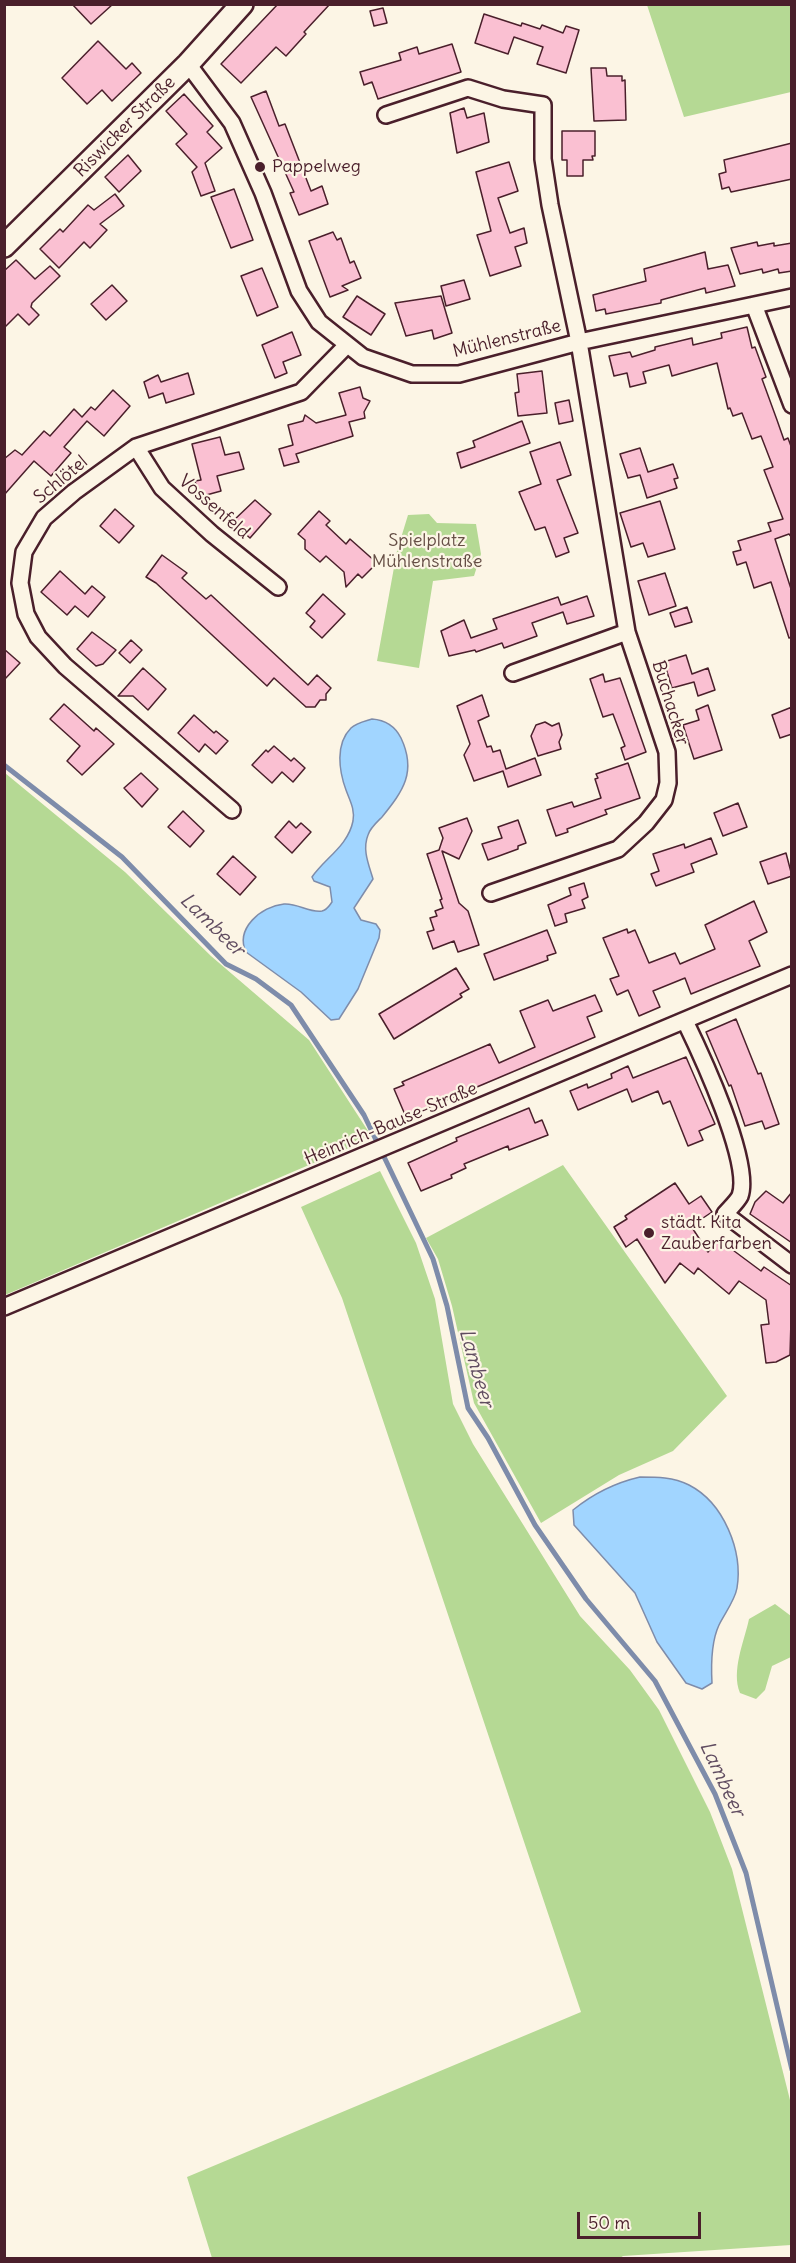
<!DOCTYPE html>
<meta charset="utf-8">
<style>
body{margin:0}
#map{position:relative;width:796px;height:2263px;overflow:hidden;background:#fcf5e5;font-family:Delius,sans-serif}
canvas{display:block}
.frame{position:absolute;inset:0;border:6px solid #4a1f2b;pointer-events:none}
.scale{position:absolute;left:577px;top:2212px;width:124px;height:27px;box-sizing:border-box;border:3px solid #4a1f2b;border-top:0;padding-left:8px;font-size:18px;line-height:21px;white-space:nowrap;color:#4a1f2b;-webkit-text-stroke:4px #fcf5e5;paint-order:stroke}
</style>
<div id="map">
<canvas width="796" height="2263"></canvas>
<div class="frame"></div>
<div class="scale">50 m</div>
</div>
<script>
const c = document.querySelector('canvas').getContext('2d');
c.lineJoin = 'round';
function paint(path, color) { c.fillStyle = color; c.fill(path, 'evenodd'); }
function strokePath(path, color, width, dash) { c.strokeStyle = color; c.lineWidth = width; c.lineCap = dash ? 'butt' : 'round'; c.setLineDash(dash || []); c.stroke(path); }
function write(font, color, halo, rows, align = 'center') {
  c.font = font + ' Delius,sans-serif'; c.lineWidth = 4.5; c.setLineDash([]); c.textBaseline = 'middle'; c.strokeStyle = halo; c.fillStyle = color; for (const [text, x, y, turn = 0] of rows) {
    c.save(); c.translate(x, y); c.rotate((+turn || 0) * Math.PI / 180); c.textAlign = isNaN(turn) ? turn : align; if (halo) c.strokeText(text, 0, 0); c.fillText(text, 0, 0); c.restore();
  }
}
paint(new Path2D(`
 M647,5H791V92L684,117Z
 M429,514L437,523L476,524L481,554L474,576L433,581L419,668L377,661L397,551L408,515Z
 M5,773L125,872L211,956L309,1040L370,1134L351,1147L5,1295Z
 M563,1165L727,1396L673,1451L619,1475L541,1523L474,1403L452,1306L438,1259L426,1238Z
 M380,1171L416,1243L435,1299L453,1404L473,1444L580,1616L630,1670L659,1710L710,1812L732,1869L791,2104V2245L623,2256L620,2258H212L187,2177L581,2012L342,1298L301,1207Z
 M775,1604L791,1616V1657L772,1666L765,1690L756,1699L740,1693C731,1671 744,1642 749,1619Z`), '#b5d994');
const water = new Path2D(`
 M372,719C385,720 395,726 401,738C417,772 403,791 382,817C377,822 370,828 368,835C362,850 369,865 373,879L354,908L361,920L376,924L380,930L379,938L358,989L339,1019L331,1020L301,992L246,952C235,929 261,906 284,904C298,903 309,913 322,911C327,910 329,906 332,902L330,887L314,881L312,877C325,858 348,846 353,821C355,809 350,801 346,790C339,771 335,744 351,728C356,723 366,721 372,719Z
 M640,1477C657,1477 673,1477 689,1485C724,1503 743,1551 737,1588C735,1600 725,1613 719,1625C711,1642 711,1665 712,1683L702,1689L686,1683L657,1642L635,1593L574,1525L573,1510C594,1493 614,1483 640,1477Z`);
paint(water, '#a1d5ff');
strokePath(water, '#7e8caa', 1.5);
strokePath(new Path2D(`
 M4,765L122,857L226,964L256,979L291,1005L364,1115L433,1259L447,1306L468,1408L488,1438L535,1525L586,1599L655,1681L715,1794L746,1873L792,2070`), '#7e8caa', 5);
const building = new Path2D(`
 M72,4H113L91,24Z
 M278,4H330L304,32L306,34L286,56L276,47L241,83L221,64Z
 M383,8L387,23L374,26L370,11Z
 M484,14L521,26L522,23L540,29L542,25L563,33L566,26L579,30L566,73L537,64L543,47L514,37L508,54L475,43Z
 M98,41L126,69L132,63L141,73L112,101L102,90L87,104L62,78Z
 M452,44L461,72L378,99L372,82L364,85L360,72L401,60L399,53L417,47L419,54Z
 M591,68H606L607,76H622V81L625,80L626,120L594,121Z
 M266,91L279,126L285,124L311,191L322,186L328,204L299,215L290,193L294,192L251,97Z
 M184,94L213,126L207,132L222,148L205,163L215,191L201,196L192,172L197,167L176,144L187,134L166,111Z
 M464,108L467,118L484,113L489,142L457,153L450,113Z
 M562,131H595V156H592L593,160H583V176H567V160H562Z
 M792,143V179L731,192L729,187L722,189L719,174L726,172L724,160Z
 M128,155L141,171L119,192L105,177Z
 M509,162L518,191L498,198L510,233L524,228L527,243L515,247L521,266L490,276L477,235L491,231L476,172Z
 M234,189L253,240L231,248L211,197Z
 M115,194L124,206L100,224L107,230L90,248L84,242L59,268L40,249L60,229L63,232L88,205L94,210Z
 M333,232L337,240L341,238L350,263L354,261L361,278L342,286L348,290L330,297L309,241Z
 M757,242L758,246L774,243V246L792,243V271L779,273L778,269L763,273L762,269L740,274L731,248Z
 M705,252L708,269L728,265L735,286L706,293L705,288L661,300V303L606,314L605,309L596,311L593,295L646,281L644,269Z
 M16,260L35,279L50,266L60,276L32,303L31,307L39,315L29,325L18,314L4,328V271Z
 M262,268L278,307L257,316L241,276Z
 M464,280L470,299L446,306L441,286Z
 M112,285L127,301L106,320L91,304Z
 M357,296L385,314L371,335L343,317Z
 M441,296L452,333L434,339L432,330L406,336L395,303Z
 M747,327L752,348L755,347L766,377L762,379L777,420L784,440L788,438L792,449V538L789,534L775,539L792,592V637L789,638L771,582L754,588L746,562L737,565L733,552L741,550L738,541L771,531L768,523L783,519L764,470L773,467L761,436L752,439L742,413L733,416L730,408L728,409L717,363L672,376L669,365L643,372L646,383L630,387L627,373L614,376L609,356L630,352L632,357L655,350V347L692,338L693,345L722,338L721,333Z
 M292,332L301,355L283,362L287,373L275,378L262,345Z
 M542,371L547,413L518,416L515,393L519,392L517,374Z
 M188,373L194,394L166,403L163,393L149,398L144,382L158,375L161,382Z
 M360,387L363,398L370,401L364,412L365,418L349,422L353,436L296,454L299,462L284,466L279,449L293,445L288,425L303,421L305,415L316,423L346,415L339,393Z
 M113,390L130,406L104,436L87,421L64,447L71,453L51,476L34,461L4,495V459L15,450L22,455L44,431L50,436L74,409L82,417L91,407L95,410Z
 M569,400L573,421L559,424L555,403Z
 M522,421L530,443L461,468L457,453L475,447L473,441Z
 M220,437L225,455L239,452L244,469L217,476L221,491L199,497L195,481L201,480L192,444Z
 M560,442L571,475L557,480L578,533L564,538L569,552L556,557L545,527L535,530L519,492L541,484L530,452Z
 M640,448L648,472L673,464L678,478L674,479L677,488L647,498L640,475L628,478L620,454Z
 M255,500L271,514L250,538L232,522Z
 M660,501L675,549L648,557L643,543L631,547L620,513Z
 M115,509L134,526L119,543L100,526Z
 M319,511L330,521L326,525L346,544L350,539L377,563L362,578L358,574L346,587L344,572L326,556L320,562L305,549V540L298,534Z
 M162,555L187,573L182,578L206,599L211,595L308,685L317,675L331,688L326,694V700H320L315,707H306L274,678L267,686L156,583L146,577Z
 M60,571L85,594L92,586L105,597L88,617L75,606L67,615L41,592Z
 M665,573L676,606L649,615L638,581Z
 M323,594L345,614L322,638L310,627L315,621L306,613Z
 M587,596L594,616L567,624L563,612L532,623L537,636L504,648L502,643L476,652L475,650L449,656L441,631L464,620L471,638L497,629L493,619L558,597L561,605Z
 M687,607L692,622L675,627L670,613Z
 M92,632L116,650L103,664L96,666L77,649Z
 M131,640L142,650L130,663L119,653Z
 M4,649L20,663L4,680Z
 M686,655L692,674L708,668L715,690L698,696L694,682L672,688L664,662Z
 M143,668L166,689L148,710L133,696H118Z
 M603,674L605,682L620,678L646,752L625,760L621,748L625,746L613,714L603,717L590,679Z
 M482,695L489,716L478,721L487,747L491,746L493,752L500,750L506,769L535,758L541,775L508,787L503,771L474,781L464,755L470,744L457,706Z
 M64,704L94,731L96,728L114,744L82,775L67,761L80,746L50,719Z
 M708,705L722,750L694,759L683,725L699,720L696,710Z
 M792,707V734L780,738L772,715Z
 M194,715L214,733L216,731L228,741L216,754L205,744L199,752L178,733Z
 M545,722L552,726L559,723L562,735L559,742L561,749L538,756L531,736L536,725Z
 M274,746L291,761L294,758L305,768L293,782L282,772L272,783L252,765L266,750L268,752Z
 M628,763L640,798L605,810L607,814L567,829L568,832L556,836L547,810L572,802L574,807L601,798L595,779L598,778L596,774Z
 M141,773L158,789L142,807L124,788Z
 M738,803L747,827L723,836L714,813Z
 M183,811L204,831L190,847L168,827Z
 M467,818L472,831L459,859L442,851L459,903L468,911L479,945L458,952L454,941L433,949L427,932L434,930L430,918L437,916L435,911L443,908L440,900L442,899L427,854L439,850L443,838L439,828Z
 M518,820L526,843L518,846V849L488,860L482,844L502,838L498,827Z
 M289,821L296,828L301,823L311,832L292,853L275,837Z
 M711,838L717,854L691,864L694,872L656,886L651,874L659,871L653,854L684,844L685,848Z
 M786,853L792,876L768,884L760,862Z
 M233,856L256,877L240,895L217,874Z
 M584,883L588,897L582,900L585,908L565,914L567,922L555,926L548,905L571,895L569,888Z
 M754,901L767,932L749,941L760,966L691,994L685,978L653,991L660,1007L639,1016L628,990L617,995L610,979L619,976L603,938L627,929L628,933L635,930L649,963L675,953L680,964L715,949L705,925Z
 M547,930L556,953L547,956L548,960L494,980L484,954Z
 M456,968L469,989L460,994L462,997L394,1039L379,1014Z
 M595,995L602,1011L587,1017L595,1037L406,1117L394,1089L404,1085L402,1082L490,1044L499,1063L535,1047L520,1011L548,1000L553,1011Z
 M736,1019L758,1074L761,1073L779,1124L765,1129L762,1121L745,1126L731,1085L729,1086L706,1032Z
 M686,1057L715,1124L699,1131L703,1140L688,1146L670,1101L663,1104L658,1091L632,1102L627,1089L578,1110L570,1091L587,1084L588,1088L612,1078L611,1074L628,1066L633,1078Z
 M529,1108L535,1123L542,1120L548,1135L509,1150L508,1146L464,1164L466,1168L451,1175L452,1178L421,1191L408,1163L457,1141L456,1138Z
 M675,1183L689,1204L701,1196L712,1212L691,1226L708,1252L718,1239L761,1271L764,1267L792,1286L790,1355L776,1362L766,1363L761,1325L769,1324L766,1300L739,1281L729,1294L698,1268L694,1274L680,1263L665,1283L637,1239L626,1247L614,1227L627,1219L625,1216Z
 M766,1191L783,1203L792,1192V1243L750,1214L755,1202Z`);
paint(building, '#fac0d2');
strokePath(building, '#4a1f2b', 1.5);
const street = new Path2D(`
 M188,64L232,123L263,193L299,291L319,322L363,357L412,374H459L579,342L792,297
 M386,115L468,88L503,99L543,105V159L550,205L579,342L627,632L667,752L668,783L664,800L646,823L618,849L491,893
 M754,305L792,405
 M136,447L162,488L212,534L278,587
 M513,673L627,632
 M232,810L65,666L38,637L26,614L20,583L24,552L44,518L74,492L136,447L301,392L346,346
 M685,1021C701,1054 752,1163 740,1196C737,1202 729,1209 725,1214L792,1265
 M4,1307L792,975`);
const secondary = new Path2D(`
 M4,246L188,64L242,4`);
strokePath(street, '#4a1f2b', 20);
strokePath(secondary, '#4a1f2b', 26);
strokePath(street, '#fcf5e5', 15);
strokePath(secondary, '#fcf5e5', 21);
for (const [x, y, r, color] of [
 [260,167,6,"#4a1f2b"],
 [649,1233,6,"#4a1f2b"]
]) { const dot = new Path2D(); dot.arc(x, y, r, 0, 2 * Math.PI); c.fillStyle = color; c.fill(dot); strokePath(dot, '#fcf5e5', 2); }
write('18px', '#4a1f2b', '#fcf5e5', [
 ["Riswicker Straße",125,127,-45],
 ["Mühlenstraße",507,339,-14],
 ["Schlötel",61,480,-40],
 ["Vossenfeld",214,507,41],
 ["Buchacker",670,703,73],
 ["Heinrich-Bause-Straße",391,1124,-23]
]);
write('18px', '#4a1f2b', '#fcf5e5', [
 ["Pappelweg",272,167],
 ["städt. Kita",661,1223],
 ["Zauberfarben",661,1244]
], 'left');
write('18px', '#654e45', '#fcf5e5', [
 ["Spielplatz",427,541],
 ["Mühlenstraße",427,562]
]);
write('italic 20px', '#604c60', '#fcf5e5', [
 ["Lambeer",212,925,44],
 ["Lambeer",476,1368,74],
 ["Lambeer",722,1779,65]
]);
</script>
